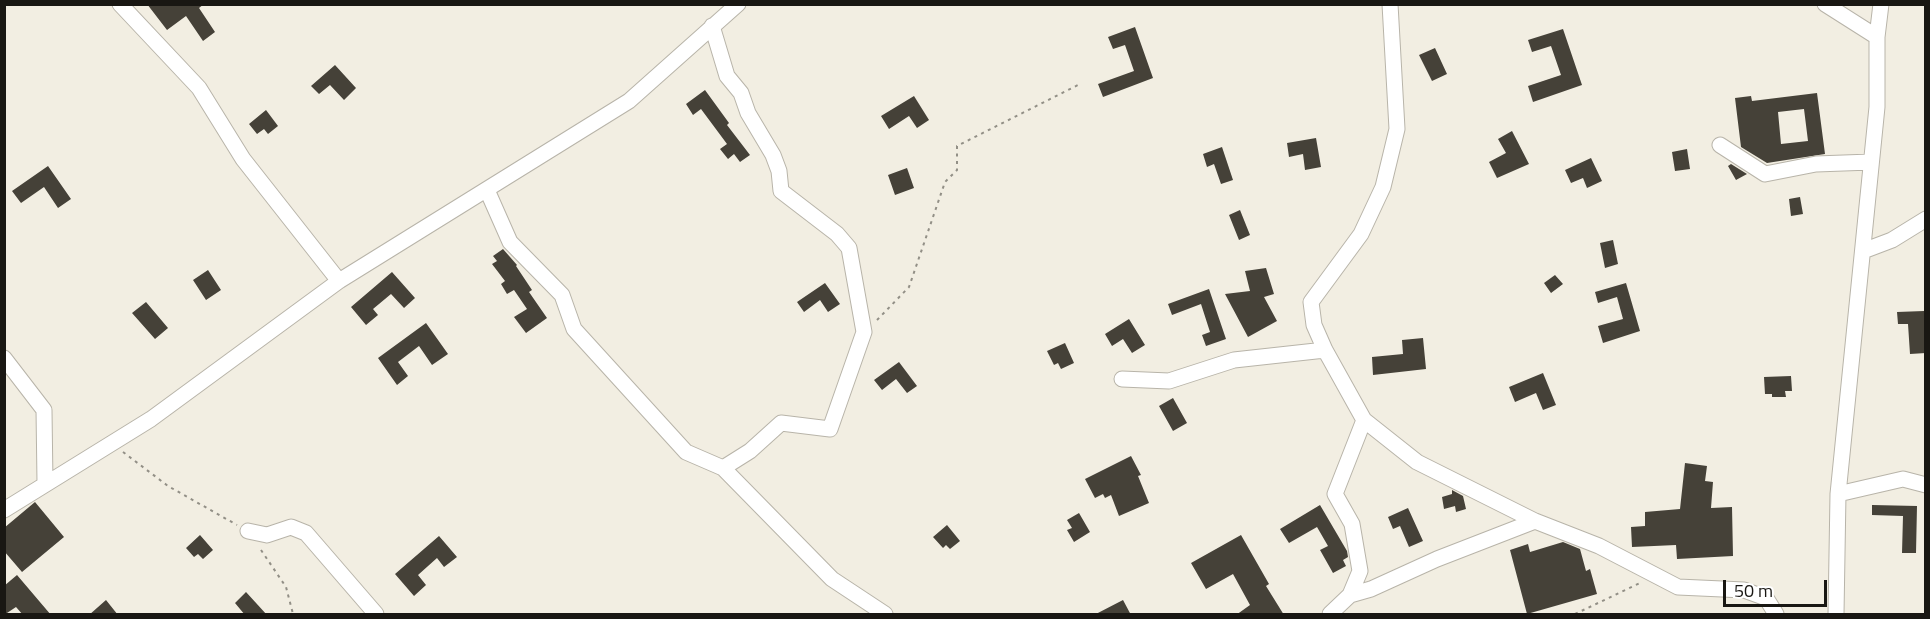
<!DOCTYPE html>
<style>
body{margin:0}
#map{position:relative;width:1930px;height:619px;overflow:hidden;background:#f2eee2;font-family:"Titillium Web",sans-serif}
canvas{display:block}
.frame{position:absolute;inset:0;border:6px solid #191713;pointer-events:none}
.scale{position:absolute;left:1723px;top:580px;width:104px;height:27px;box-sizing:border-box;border:3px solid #191713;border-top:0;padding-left:8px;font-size:18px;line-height:21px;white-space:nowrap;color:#191713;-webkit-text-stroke:4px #fff;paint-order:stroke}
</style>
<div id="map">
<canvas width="1930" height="619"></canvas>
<div class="frame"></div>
<div class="scale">50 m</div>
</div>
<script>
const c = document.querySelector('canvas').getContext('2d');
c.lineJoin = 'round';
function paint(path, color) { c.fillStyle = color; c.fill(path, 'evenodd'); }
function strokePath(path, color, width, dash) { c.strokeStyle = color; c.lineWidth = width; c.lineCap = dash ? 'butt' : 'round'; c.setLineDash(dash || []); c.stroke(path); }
paint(new Path2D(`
 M147,4H204L199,8L215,32L203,41L186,16L167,30Z
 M1135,27L1153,78L1103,97L1098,84L1134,71L1125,45L1113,49L1108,37Z
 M1563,29L1582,85L1533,102L1528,86L1561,75L1551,46L1532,52L1528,40Z
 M1435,48L1447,74L1432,81L1419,55Z
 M335,65L356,88L344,100L330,85L319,94L311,86Z
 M705,90L729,123L727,125L750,155L740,162L734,154L728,159L720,149L727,144L701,109L693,115L686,104Z
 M1817,93L1825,154L1767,163L1741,147L1735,98L1751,96L1752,101ZM1804,109L1808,141L1781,144L1778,112Z
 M914,96L929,120L917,128L909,116L889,129L881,116Z
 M266,110L278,126L268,134L264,129L257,134L249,124Z
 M1512,131L1529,164L1497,178L1489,162L1506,153L1498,139Z
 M1316,138L1321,167L1305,170L1303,154L1289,157L1287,143Z
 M1222,147L1233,180L1221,184L1214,164L1207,167L1203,154Z
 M1687,149L1690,169L1675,171L1672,152Z
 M1591,158L1602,181L1587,188L1583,178L1571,183L1565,170Z
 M1731,164L1747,174L1736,180L1728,166Z
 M48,166L71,199L58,208L44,187L21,203L12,191Z
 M907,168L914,188L895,195L888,175Z
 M1800,197L1803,214L1791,216L1789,199Z
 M1240,210L1250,235L1239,240L1229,215Z
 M1613,240L1618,264L1605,268L1600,243Z
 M503,249L517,265L516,266L532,290L529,292L547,318L526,333L514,317L527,309L514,290L507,294L501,284L505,281L492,264L497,261L493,256Z
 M1266,268L1274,294L1264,297L1277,321L1248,337L1225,294L1250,291L1245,271Z
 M208,270L221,290L206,300L193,280Z
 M392,272L415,298L404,308L391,294L373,309L378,315L366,325L351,307Z
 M1555,275L1563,284L1551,293L1544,283Z
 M825,283L840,304L828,312L820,300L804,312L797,302Z
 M1626,283L1640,331L1603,343L1598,326L1623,319L1617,297L1598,303L1595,292Z
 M1209,289L1226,339L1206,346L1202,335L1210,332L1201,304L1172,315L1168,304Z
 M146,302L168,328L155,339L132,313Z
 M1924,311L1926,353L1910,354L1908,324H1898L1897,312Z
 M1129,319L1145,345L1132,353L1123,339L1112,346L1105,334Z
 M426,323L448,354L432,365L419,346L398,362L408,376L397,385L378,358Z
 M1423,338L1426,369L1373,375L1372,357L1403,354L1402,340Z
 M1065,343L1074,363L1061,369L1058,363L1054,365L1047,351Z
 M899,362L917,386L907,393L896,379L882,390L874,380Z
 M1543,373L1556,405L1543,410L1536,393L1515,402L1509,387Z
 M1791,376L1792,391H1785L1786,397H1772V394H1765L1764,377Z
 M1173,398L1187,423L1173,431L1159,406Z
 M1131,456L1141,475L1138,476L1149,503L1119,516L1111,495L1105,498L1103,494L1095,498L1085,479Z
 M1685,463L1707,466L1705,481L1713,482L1711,508L1732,507L1733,556L1677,559L1676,545L1632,547L1631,527L1645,526V512L1680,509Z
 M1452,490L1463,496L1466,509L1456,512L1455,506L1444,509L1442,497L1452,494Z
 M35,502L64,537L22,572L4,551V528Z
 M1320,505L1347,551L1348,557L1343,560L1346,566L1333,573L1320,550L1328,546L1317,527L1289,543L1280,529Z
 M1872,505L1917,506L1916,553H1902L1903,516L1872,515Z
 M1408,508L1423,541L1409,547L1400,526L1393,529L1388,517Z
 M1079,513L1090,532L1074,542L1067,530L1072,528L1067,520Z
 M947,525L960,541L950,549L946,545L943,548L933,537Z
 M200,535L213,550L203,559L198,554L194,557L186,548Z
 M1241,535L1269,584L1266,586L1284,615H1236L1250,605L1233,574L1206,589L1191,563Z
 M439,536L457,557L444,567L437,558L418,575L426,585L414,596L395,574Z
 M1563,542L1580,549L1586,571L1590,569L1597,594L1527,614L1510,550L1528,544L1530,552Z
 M17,575L51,615H23L16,607L4,615V586Z
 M246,592L267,615H245L235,603Z
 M106,600L118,615H89Z
 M1123,600L1131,615H1094Z`), '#454138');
const street = new Path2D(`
 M120,4L199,88L243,159L339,281
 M1390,4L1397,129L1383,187L1361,234L1311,302L1314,325L1325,350L1364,420L1417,462L1535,521L1599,546L1678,587L1744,590L1766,598L1776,614
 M1825,4L1877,37
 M712,26L727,76L741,93L748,113L773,155L779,171L781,191L837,234L849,248L864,332L830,429L781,423L750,451L723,468
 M1720,145L1765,174L1816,164L1871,162
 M487,190L510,242L562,295L574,329L686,452L723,468L832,579L885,614
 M1863,251L1892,240L1926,219
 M4,358L44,410L45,483
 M1122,379L1169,381L1234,360L1325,350
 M1838,494L1903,479L1926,485
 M4,510L151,419L339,281L629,101L738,4
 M248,531L267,535L291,527L306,533L376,614
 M1350,595L1360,571L1352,524L1335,494L1364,420
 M1330,614L1350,595L1371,589L1437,559L1535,521
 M1836,614L1838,494L1877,107V37L1881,4`);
strokePath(street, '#b8b4a9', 17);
strokePath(new Path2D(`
 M877,320L909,287L945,182L957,170V146L1078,85
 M123,452L168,486L237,525
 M261,550L286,587L293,614
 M1575,614L1640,583`), '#928f86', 2, [3, 4.5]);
strokePath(street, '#fff', 15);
</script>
